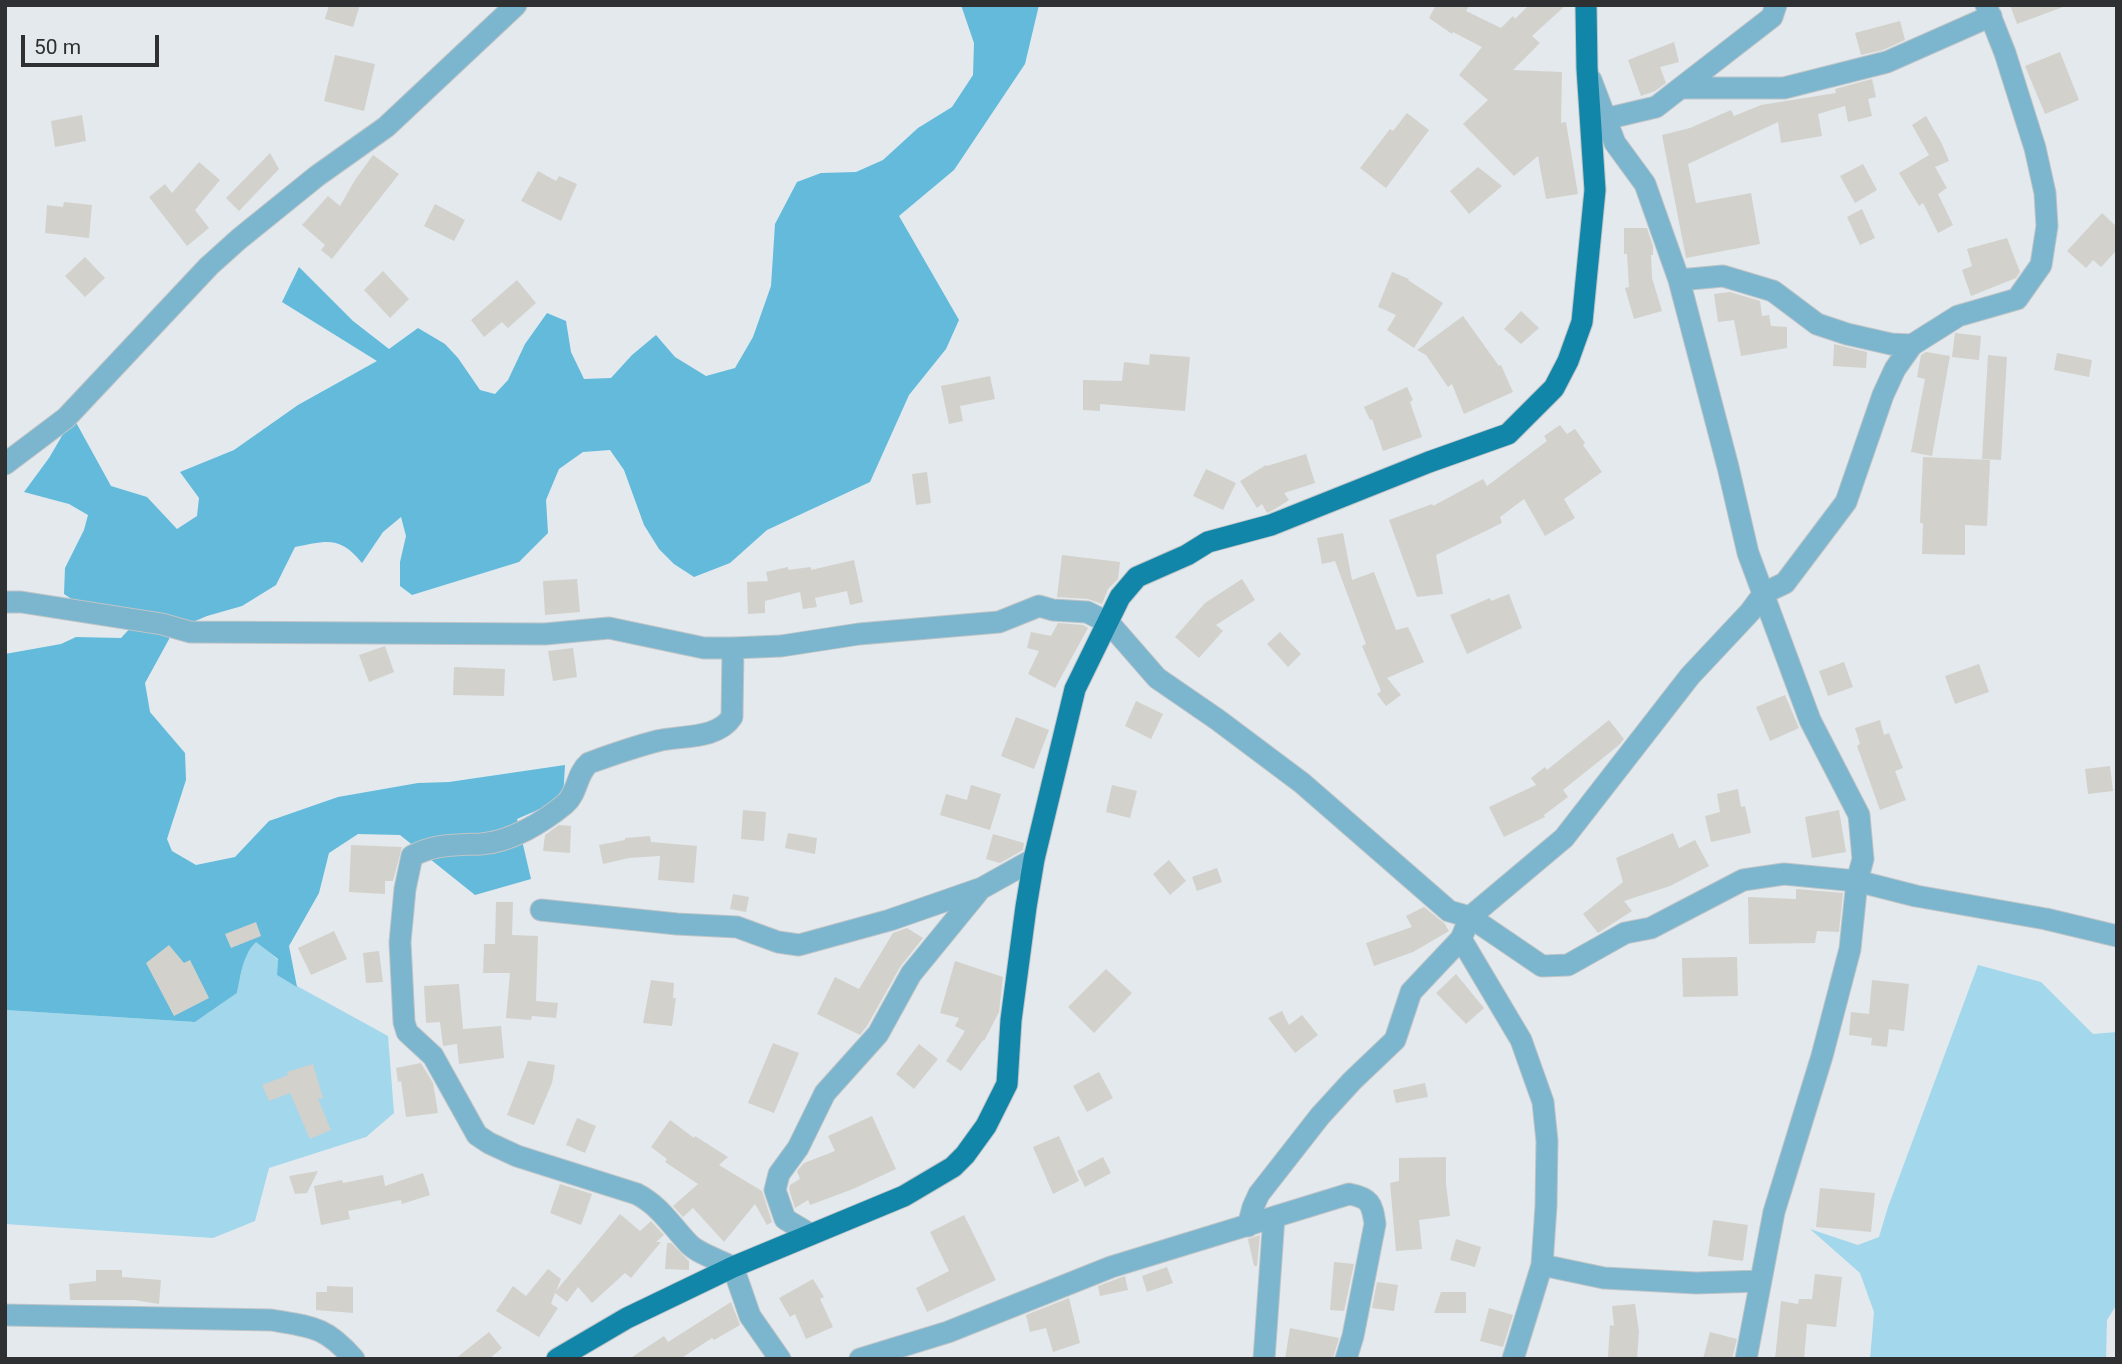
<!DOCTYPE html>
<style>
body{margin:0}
#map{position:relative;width:2122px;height:1364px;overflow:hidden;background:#e3e9ec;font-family:Roboto,sans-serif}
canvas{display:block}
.frame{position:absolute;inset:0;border:7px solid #2e3031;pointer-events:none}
.scale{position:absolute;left:21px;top:35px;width:138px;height:32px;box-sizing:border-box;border:4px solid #2e3031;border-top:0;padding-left:9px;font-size:21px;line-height:24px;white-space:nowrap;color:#2e3031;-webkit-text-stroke:5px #e3e9ec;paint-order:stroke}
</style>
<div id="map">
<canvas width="2122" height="1364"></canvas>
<div class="frame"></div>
<div class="scale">50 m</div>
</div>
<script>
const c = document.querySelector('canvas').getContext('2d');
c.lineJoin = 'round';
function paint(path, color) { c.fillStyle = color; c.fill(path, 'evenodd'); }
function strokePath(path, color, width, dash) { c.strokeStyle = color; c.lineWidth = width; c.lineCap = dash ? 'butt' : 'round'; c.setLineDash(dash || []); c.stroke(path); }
paint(new Path2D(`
 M256,941L278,960L277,975L388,1036L394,1113L366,1137L269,1168L255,1221L213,1238L5,1224V1010L195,1022L237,993L244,958Z
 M1978,965L2041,982L2093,1034L2117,1032V1304L2107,1320L2106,1359H1870L1874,1312L1860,1273L1810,1229L1858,1245L1879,1237L1888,1207Z`), '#a3d7ec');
paint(new Path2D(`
 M961,5H1039L1025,64L954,170L899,216L959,320L946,349L909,395L870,482L767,530L730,563L694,577L674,564L659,549L644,525L624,470L610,450L583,452L559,469L546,500L548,533L519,562L412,595L400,586V562L406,536L401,517L383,532L362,563C340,535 326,541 295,547L276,585L242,606L207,616L174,630L145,683L150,712L185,753L186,780L167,839L172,851L196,865L235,857L269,821L338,797L418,783L449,782L565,765L563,799L517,819L531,879L475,895L400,835L358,834L329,853L319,893L289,946L297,987L277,975L278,959L256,942C242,956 241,975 237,993L195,1022L5,1010V654L61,644L76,637L121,638L134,624L76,602L64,594L65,568L84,530L88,515L69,504L24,492L49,458L73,417L111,486L147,497L177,529L197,516L199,498L180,472L234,450L298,405L377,361L282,302L299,267L353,321L389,349L418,328L445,344L458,358L480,390L495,394L508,380L525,344L547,313L566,321L571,352L584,379L611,378L632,355L656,335L675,357L706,376L735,368L753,337L771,286L775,224L797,182L821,173L856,172L883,160L918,128L952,107L973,75L974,43Z`), '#63badb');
paint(new Path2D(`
 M329,5H360L353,27L325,19Z
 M1436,5H1470L1466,11L1501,28L1513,16L1515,19L1529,5H1566L1532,36L1540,43L1513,70L1562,72L1561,123L1566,122L1578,194L1546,199L1538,156L1514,176L1463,124L1488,100L1459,75L1482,47L1453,32L1452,34L1429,18Z
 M2010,5H2063V7L2017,24Z
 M1900,21L1905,40L1883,50L1861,55L1855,33Z
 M1674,42L1679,62L1660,67L1666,83L1655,91L1641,96L1628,60Z
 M2060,52L2079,100L2045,114L2025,66Z
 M335,55L375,64L364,111L324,101Z
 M1872,79L1876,97L1868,99L1872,116L1848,122L1845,106L1818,114L1822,136L1781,143L1778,122L1688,164L1696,203L1751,193L1760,244L1686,258L1662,135L1690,128L1731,110L1734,116L1761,105L1836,93L1835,89Z
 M1407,113L1429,130L1386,188L1360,168L1390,129L1393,131Z
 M82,115L86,141L55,147L51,121Z
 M1926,116L1942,144L1949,161L1935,167L1947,188L1938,194L1953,225L1938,233L1923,203L1919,206L1899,173L1929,155L1912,125Z
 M270,153L279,169L239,211L226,198Z
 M373,155L399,174L332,259L321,250L325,245L302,225L328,196L340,206L355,180Z
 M199,162L220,180L195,210L209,228L187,246L149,197L165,184L172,193Z
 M1863,164L1877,190L1855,203L1840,176Z
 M1478,167L1502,186L1469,214L1450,191Z
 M538,171L556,181L559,176L577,184L561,221L521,201Z
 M64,202L92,205L89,238L45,233L47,205L63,207Z
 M435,204L465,220L454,241L424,226Z
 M1862,209L1875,238L1860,245L1847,217Z
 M2102,213L2117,227V250L2101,267L2093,260L2086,268L2067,251Z
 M1624,228H1647L1653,246V255H1651L1652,278L1662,311L1634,319L1625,288L1629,287L1627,254H1624Z
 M2007,238L2020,272L2016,278L1971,296L1962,270L1972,266L1967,249Z
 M85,257L105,278L85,297L65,276Z
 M383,271L409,299L390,318L364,290Z
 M1392,272L1409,279L1408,280L1443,303L1414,348L1387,330L1396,315L1378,307Z
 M517,280L536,303L508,328L502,322L484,337L471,320Z
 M1730,292L1760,301L1762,316L1769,315L1771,326L1787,327V348L1741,356L1734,320L1718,322L1714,294Z
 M1521,311L1539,328L1521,344L1504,329Z
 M1463,316L1499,366L1501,365L1513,392L1464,414L1452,384L1448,387L1426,355L1417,350Z
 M1955,333L1981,336L1979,360L1952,357Z
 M1834,344L1867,352L1866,368L1833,366Z
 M1926,352L1950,356L1932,456L1911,452L1925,379L1917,377L1921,355Z
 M2057,353L2092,360L2089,377L2054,370Z
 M1150,354L1190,357L1185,411L1100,404V411L1083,410V380L1122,381L1124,362L1149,365Z
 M1988,355L2007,357L2001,460L1982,459Z
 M990,376L995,399L960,406L963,421L949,424L941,386Z
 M1407,387L1413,400L1410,402L1422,437L1383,451L1372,419L1370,420L1364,407Z
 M1560,425L1567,434L1575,429L1585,443L1583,445L1602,472L1564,499L1575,518L1545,536L1524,499L1500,517L1502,523L1436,555L1443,594L1417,597L1389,520L1432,504L1433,506L1483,479L1487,486L1547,441L1544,436Z
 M1306,454L1315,483L1284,493L1289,500L1275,509L1267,513L1262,504L1257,508L1240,481L1266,465L1267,466Z
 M1923,457L1990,460L1987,526L1965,525V555L1922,554L1923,523H1920Z
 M1206,469L1236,483L1223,510L1193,496Z
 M927,472L931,503L916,505L912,474Z
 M1343,533L1352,580L1374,572L1396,630L1408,627L1424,662L1387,678L1401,695L1386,706L1377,694L1381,691L1362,646L1366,644L1335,561L1322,564L1317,538Z
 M1062,555L1120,562L1118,579L1108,589L1102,604L1088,599L1057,597Z
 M854,560L863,602L850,605L847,591L815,598L817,607L803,609L800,592L765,601V613L748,614L747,582L768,581L766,572L788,567V570L811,567V570Z
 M577,579L580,612L545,615L543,581Z
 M1242,579L1255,600L1216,625L1223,631L1199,658L1175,637L1205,603Z
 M1509,594L1522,628L1467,654L1450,615L1490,598L1491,601Z
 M1058,623L1083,625L1088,628L1055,688L1028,674L1039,651L1027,648L1031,632L1051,636Z
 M1280,632L1301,654L1288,667L1267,644Z
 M385,646L394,672L369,682L359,655Z
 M573,648L577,677L553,681L548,651Z
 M1844,662L1853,687L1828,696L1819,671Z
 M1979,664L1989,692L1955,704L1945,676Z
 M454,667L505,669L504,696L453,695Z
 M1785,695L1799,728L1770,741L1756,707Z
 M1136,701L1163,714L1151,739L1125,726Z
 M1016,717L1049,730L1034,769L1001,756Z
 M1609,720L1624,739L1619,745L1563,790L1568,797L1544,815L1545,817L1504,837L1489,807L1536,785L1531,778L1545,767L1547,770Z
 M1880,720L1884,735L1889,733L1903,768L1895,771L1906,800L1880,810L1857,746L1860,744L1855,728Z
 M2110,766L2113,791L2088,794L2085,769Z
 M971,785L1001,794L990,830L940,815L946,794L967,800Z
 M1112,785L1137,791L1130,818L1106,812Z
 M1738,789L1741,807L1745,806L1751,833L1711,842L1705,816L1720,812L1717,794Z
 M743,810L766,812L764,841L741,839Z
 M1839,810L1846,852L1812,858L1805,817Z
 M559,825L571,826L570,853L543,851L545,835Z
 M788,833L817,838L815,854L785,848Z
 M1673,833L1679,848L1695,840L1709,866L1670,886L1624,901L1632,911L1598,933L1583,914L1623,882L1616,858Z
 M993,834L1024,843L1023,850L1000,863L986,859Z
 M650,836L651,842L697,846L694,883L658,880L660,856L629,858L603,864L599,845L625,840V838Z
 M351,845L402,847L393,881H385V894L349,892Z
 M1169,860L1186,881L1170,895L1153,874Z
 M1217,868L1222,882L1197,891L1192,877Z
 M1796,889L1843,893L1839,932L1817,931L1815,943L1749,944L1748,897L1796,899Z
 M733,894L749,897L746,912L730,909Z
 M496,902H513L512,935L538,936L536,1001L558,1003L556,1018L532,1016L531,1020L506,1018L510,973H483L484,944H495Z
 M1424,907L1444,923L1449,931L1413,952L1374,966L1366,943L1412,927L1406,916Z
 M256,922L261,936L231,948L225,934Z
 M907,928L923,938L900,967L867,1026L860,1035L817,1014L835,977L859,989L893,933Z
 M334,931L347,959L311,975L298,948Z
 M169,945L184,963L190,960L209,998L174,1016L146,963Z
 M379,951L383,982L366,983L363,953Z
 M1737,957L1738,996L1683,997L1682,958Z
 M955,961L1003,977L999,1012L984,1041L983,1040L961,1071L946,1061L965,1031L955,1026L959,1018L940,1013Z
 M1106,969L1132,993L1094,1033L1068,1007Z
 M1456,974L1484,1008L1466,1024L1436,993Z
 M651,980L674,983L673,998H676L672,1026L643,1023Z
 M1872,980L1909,984L1904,1031L1889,1029L1887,1047L1871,1045L1872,1038L1849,1035L1851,1012L1869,1014Z
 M459,984L463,1029L501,1026L504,1058L459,1064L457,1044L443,1046L440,1022L426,1023L424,986Z
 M1282,1011L1289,1025L1302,1015L1318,1035L1295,1053L1268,1018Z
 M773,1043L799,1053L774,1113L748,1103Z
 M919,1044L938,1059L914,1089L896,1074Z
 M528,1061L555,1065L552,1083L534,1125L507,1115Z
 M421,1063L433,1083L438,1113L406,1117L401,1081L398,1082L396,1068Z
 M313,1064L323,1098L318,1099L331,1130L310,1139L290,1093L269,1101L262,1085L288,1075L287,1072Z
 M1099,1072L1113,1098L1087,1112L1073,1086Z
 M1425,1083L1428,1097L1396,1103L1393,1090Z
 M872,1116L896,1169L853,1189L810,1205L808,1200L795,1208L789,1189L790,1185L800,1179L797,1171L804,1163L835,1151L828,1136Z
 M577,1118L596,1126L585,1153L566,1145Z
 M670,1120L694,1138L695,1136L728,1157L719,1165L762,1191L772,1222L767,1225L755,1204L724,1242L693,1208L683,1217L673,1206L698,1184L665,1162L667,1159L651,1147Z
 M1059,1136L1079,1181L1053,1194L1033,1147Z
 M1103,1157L1111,1173L1085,1187L1077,1171Z
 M1446,1157V1184L1450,1216L1419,1220L1422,1249L1396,1251L1390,1183L1399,1181V1158Z
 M318,1171L307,1193L295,1194L289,1176Z
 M423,1173L430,1195L402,1204L401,1200L348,1211L350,1219L321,1225L314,1186L342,1180L343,1183L383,1175L385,1186Z
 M560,1184L592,1194L581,1225L550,1213Z
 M1820,1188L1875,1193L1871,1232L1816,1227Z
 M620,1214L640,1231L651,1221L664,1235L656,1242H661L631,1278L625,1273L592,1303L578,1287L567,1302L555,1293L551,1304L558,1308L539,1337L496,1311L513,1286L526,1296L548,1269L561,1279L556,1291Z
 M964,1215L996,1280L927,1312L916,1288L949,1271L930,1232Z
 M1713,1220L1748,1225L1743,1261L1708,1256Z
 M1260,1235L1257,1266H1254L1248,1239Z
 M1456,1239L1481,1247L1475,1267L1450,1260Z
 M667,1243H671L689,1261V1270L665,1269Z
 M1334,1262L1354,1264L1344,1311L1330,1310Z
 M1167,1267L1173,1283L1147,1292L1142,1276Z
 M96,1270H122V1277L161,1280L159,1304L134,1300H70L69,1284L96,1281Z
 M1815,1274L1842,1277L1836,1327L1807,1324L1804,1359H1775L1781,1301L1798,1304L1799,1299H1812Z
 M1125,1276L1128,1290L1100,1296L1098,1286Z
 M813,1279L824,1297L820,1299L833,1327L806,1339L795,1314L790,1317L779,1298Z
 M1377,1282L1398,1285L1394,1311L1372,1308Z
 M327,1286L353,1287V1313L316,1310V1292H327Z
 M1441,1292H1466V1313H1434Z
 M1069,1298L1080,1343L1053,1352L1046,1328L1030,1332L1026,1315Z
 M731,1302L740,1325L714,1340L712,1338L680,1359H629L664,1336L668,1342Z
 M1635,1304L1639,1332L1637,1359L1608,1357L1610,1325L1614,1326L1612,1306Z
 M1489,1308L1513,1315L1503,1347L1480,1341Z
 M1290,1328L1339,1338L1333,1359H1285Z
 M489,1332L502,1348L489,1359H455Z
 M1710,1332L1737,1339L1732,1359H1703Z`), '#d3d1cc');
const minor = new Path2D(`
 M1591,80L1615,143L1645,184L1679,280L1728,467L1748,553L1810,720L1859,815L1863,859L1857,881L1850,949L1822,1056L1774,1212L1746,1359
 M1683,88H1784L1887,62L1991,16
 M1605,119L1656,107L1772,17L1776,5
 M1679,280L1723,276L1773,291L1817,324L1847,334L1891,344L1912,345
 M5,464L66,418L209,266L239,239L317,176L386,127L516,5
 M5,602H21L162,624L190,632L545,634L609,628L704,648H733L781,646L859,634L999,622L1039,606L1053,610L1087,612L1109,623L1157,678L1218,720L1302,783L1449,911L1470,917L1542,966L1568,965L1625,933L1651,928L1743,880L1784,874L1857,881L1916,896L2046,919L2117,936
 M733,648L732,717C717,740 680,735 657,741C634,747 611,755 589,763C576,774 578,793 565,804C542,823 510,842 481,844C456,845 435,844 412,856L405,889L400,942L404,1022L407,1032L433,1056L477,1135L489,1143L517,1156L637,1194C660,1206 671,1225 689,1244C699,1254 719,1260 733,1267L750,1316L780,1359
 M541,910L677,924L737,927L778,942L799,945L890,920L982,888L1034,859
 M1461,939L1521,1040L1543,1102L1547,1141L1546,1206L1542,1265L1513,1359
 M1248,1226L1253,1207L1259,1194L1320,1116L1352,1081L1395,1040L1411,992L1461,939L1470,917L1564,838L1690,676L1750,612L1764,593L1785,583L1846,502L1883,395L1895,369L1912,345L1958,316L2017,299L2041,265L2047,226L2045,193L2035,148L2005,53L1986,5
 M810,1234L785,1219L775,1190L779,1174L798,1148L825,1093L878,1034L911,974L978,892
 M1542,1265L1604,1278L1696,1283L1761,1281
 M5,1315L271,1320C312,1327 325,1326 354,1359
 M860,1359L948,1332L1111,1267L1349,1194C1370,1198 1372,1203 1375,1224L1353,1336L1346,1359
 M1264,1359L1274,1217`);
const major = new Path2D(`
 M557,1359L627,1318L733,1267L904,1196L953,1167L965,1155L986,1126L1007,1084L1011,1020L1026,907L1034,859L1075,689L1120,597L1137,577L1187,555L1208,542L1271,525L1429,462L1508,434L1554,388L1568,361L1582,322L1595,190L1587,68L1586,5`);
strokePath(minor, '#bfc4c7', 23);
strokePath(major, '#bfc4c7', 23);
strokePath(minor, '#7bb6ce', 21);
strokePath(major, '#1186a9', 21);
</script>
